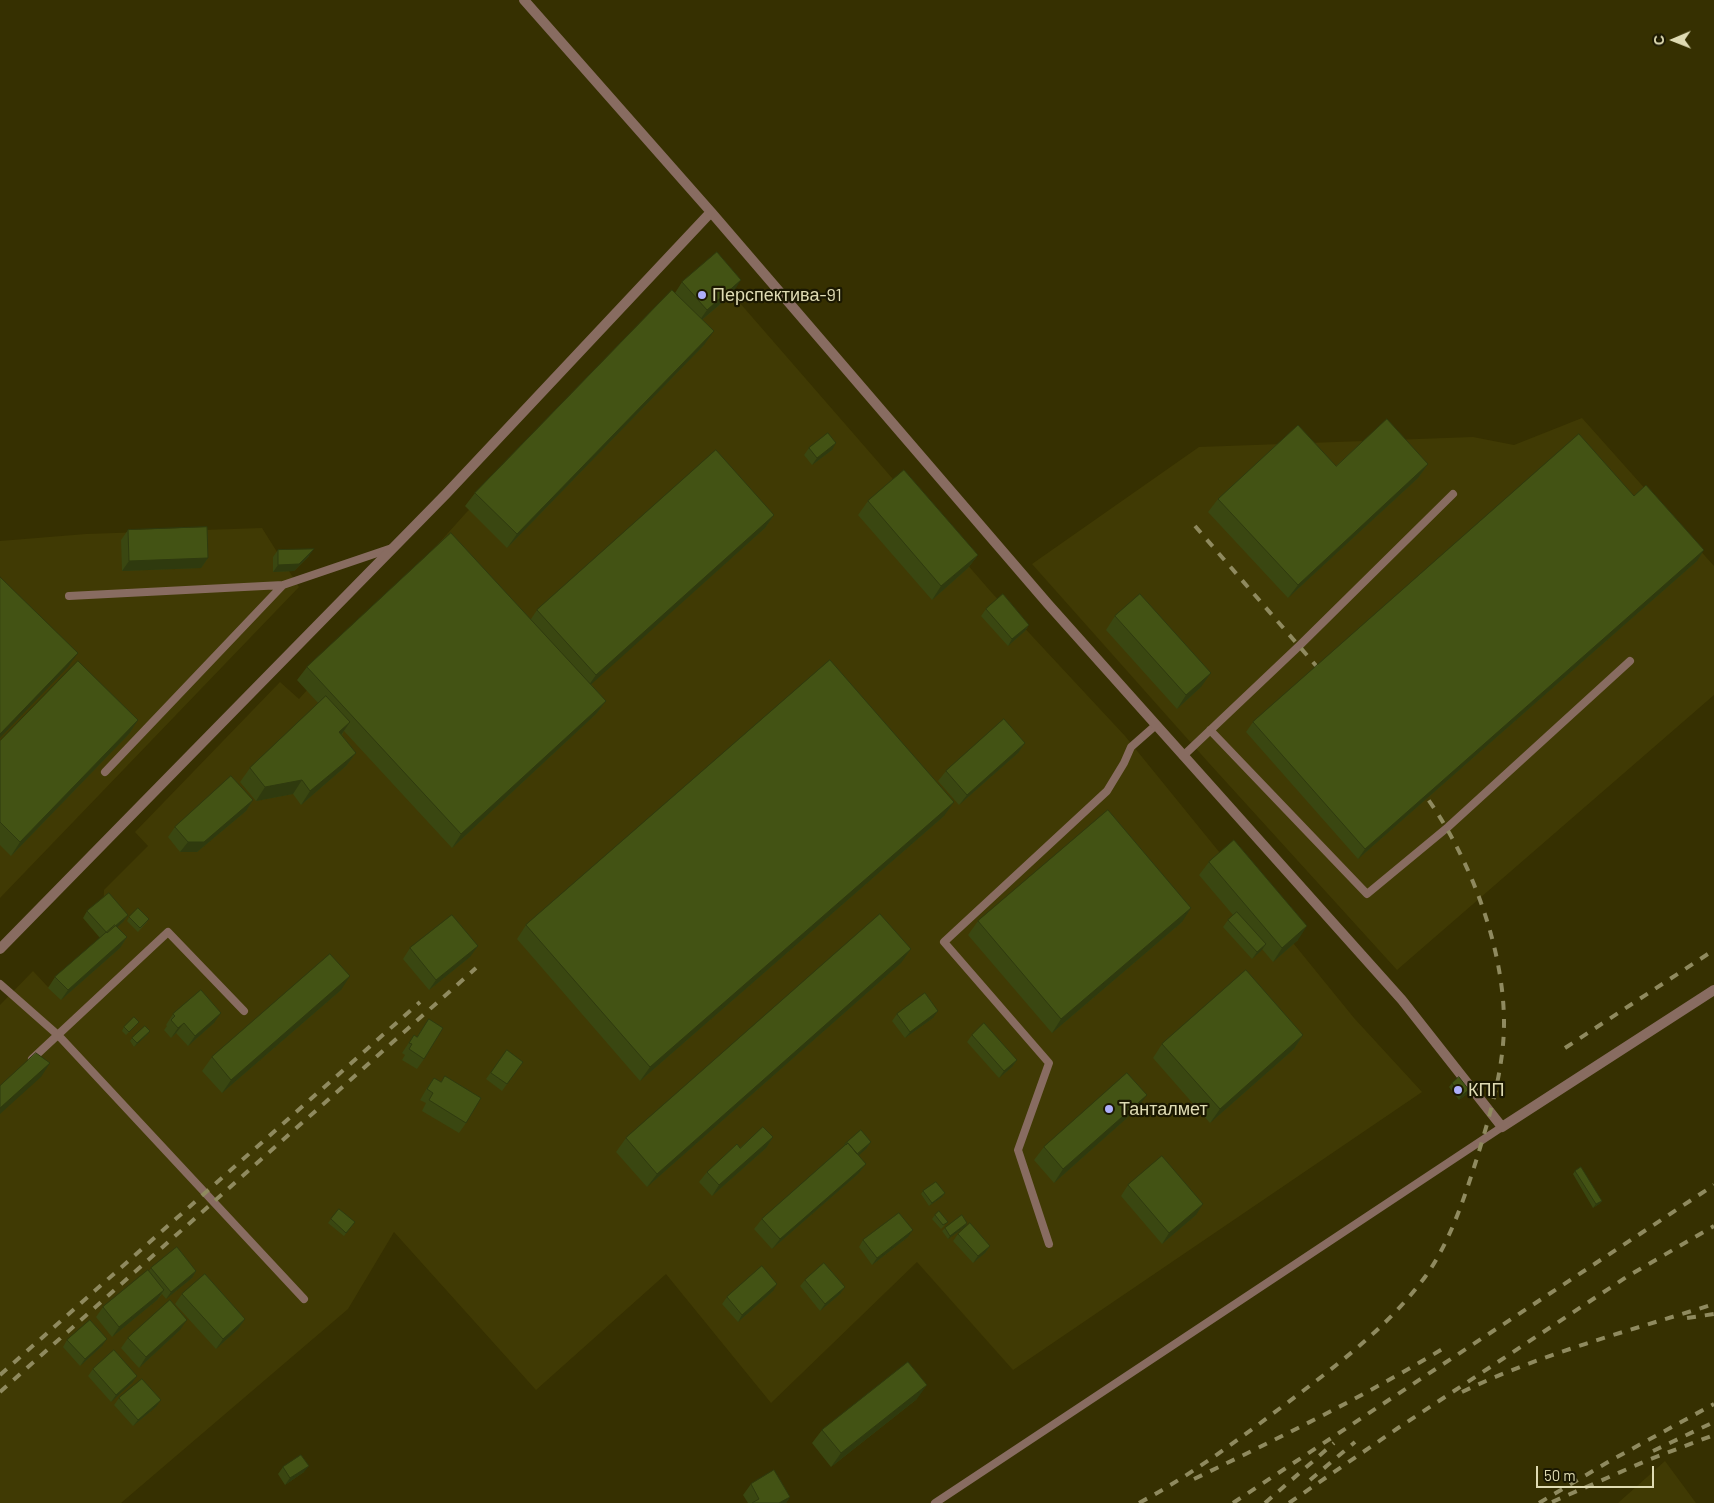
<!DOCTYPE html>
<meta charset="utf-8">
<style>
body{margin:0}
#map{position:relative;width:1714px;height:1503px;overflow:hidden;background:#363001;font-family:Barlow,sans-serif}
canvas{display:block}
.north{position:absolute;left:1649px;top:15px;width:50px;height:50px;-webkit-text-stroke:4px #1b1801;paint-order:stroke;rotate:269deg;font-size:14px;font-weight:700;line-height:20px;text-align:center;color:#dfdbb3}
.north::after{content:'';display:block;margin:auto;width:18px;height:22px;background:#dfdbb3;clip-path:polygon(50% 0,100% 100%,50% 72%,0 100%)}
.scale{position:absolute;left:1536px;top:1466px;width:118px;height:22px;box-sizing:border-box;border:2px solid #dfdbb3;border-top:0;padding-left:6px;font-size:15px;line-height:18px;white-space:nowrap;color:#dfdbb3;-webkit-text-stroke:4px #1b1801;paint-order:stroke}
</style>
<div id="map">
<canvas width="1714" height="1503"></canvas>
<div class="north">С</div>
<div class="scale">50 m</div>
</div>
<script>
const c = document.querySelector('canvas').getContext('2d');
c.lineJoin = 'round';
function paint(path, color) { c.fillStyle = color; c.fill(path, 'evenodd'); }
function strokePath(path, color, width, dash) { c.strokeStyle = color; c.lineWidth = width; c.lineCap = dash ? 'butt' : 'round'; c.setLineDash(dash || []); c.stroke(path); }
function write(font, color, halo, rows, align = 'center') {
  c.font = font + ' Barlow,sans-serif'; c.lineWidth = 4.5; c.setLineDash([]); c.textBaseline = 'middle'; c.strokeStyle = halo; c.fillStyle = color; for (const [text, x, y, turn = 0] of rows) {
    c.save(); c.translate(x, y); c.rotate((+turn || 0) * Math.PI / 180); c.textAlign = isNaN(turn) ? turn : align; if (halo) c.strokeText(text, 0, 0); c.fillText(text, 0, 0); c.restore();
  }
}
paint(new Path2D(`
 M706,264L992,593L1125,736L1354,1018L1422,1092L1013,1370L917,1262L771,1403L666,1274L536,1390L394,1232L348,1309L121,1503H0V1005L33,971L48,987L102,940L104,890L148,846L135,832L280,682L299,699L465,514Z
 M1582,418L1714,566V695L1397,970L1208,762L1032,564L1199,447L1473,437L1514,445Z
 M262,528L299,587L0,898V541L86,534Z
 M1665,1461L1696,1503H1618Z`), '#403a04');
strokePath(new Path2D(`
 M69,596L283,585
 M1210,730L1367,894L1448,827L1630,661
 M1183,756L1299,646L1453,494
 M105,772L283,585L392,548
 M0,984L59,1036L304,1299
 M32,1059L168,932L244,1011
 M1049,1244L1018,1150L1049,1063L944,942L1107,791L1124,763L1131,747L1156,725
 M935,1503L1502,1127`), '#886c61', 8);
strokePath(new Path2D(`
 M711,212L1048,604L1402,1000L1502,1127L1714,990
 M0,949L446,494L711,212L524,0`), '#886c61', 10);
strokePath(new Path2D(`
 M1195,526L1325,676
 M1565,1048L1714,950
 M1687,1318L1714,1314
 M0,1375L420,1002
 M0,1392L476,968
 M1462,1392C1543,1353 1629,1331 1714,1304
 M1653,1451L1714,1422
 M1194,1479C1279,1438 1363,1397 1444,1348
 M1310,1480L1355,1442
 M1552,1502L1648,1460L1714,1435
 M1139,1503C1193,1474 1238,1440 1287,1403C1336,1366 1388,1327 1425,1277C1450,1242 1464,1199 1477,1158C1490,1115 1504,1068 1504,1023C1504,944 1467,849 1419,787
 M1233,1503L1714,1185
 M1265,1503L1334,1443
 M1289,1503L1398,1428L1628,1276L1714,1226
 M1539,1503L1608,1462L1714,1404`), '#8f8a5f', 4, [9, 9]);
paint(new Path2D(`
 M682,282L732,294L702,320L704,345L507,548L465,506L475,493L675,293Z
 M809,448L832,450L812,465L804,455Z
 M1428,464L1418,478L1288,598L1208,512L1218,499L1336,466Z
 M1634,496L1697,561L1358,859L1246,732L1253,722Z
 M868,501L978,555L968,568L932,600L858,515Z
 M774,515L765,528L591,684L606,701L596,714L452,848L344,731L342,735L356,753L346,766L301,805L293,794L256,801L240,782L250,768L319,704L297,680L307,667L531,619L537,610Z
 M128,530L208,558L201,568L122,571L121,540Z
 M278,550L309,556L294,571L273,572V557Z
 M986,609L1029,625L1025,631L1008,646L981,616Z
 M1115,616L1201,687L1177,709L1106,630Z
 M138,720L129,734L11,856L0,845V741Z
 M1025,743L1018,753L959,805L938,781L946,771Z
 M253,800L246,811L197,852H180L168,837L175,827Z
 M944,816L640,1081L517,939L526,925Z
 M1209,862L1298,940L1273,962L1262,949L1252,959L1223,927L1228,920L1233,915L1199,875Z
 M87,911L128,915L123,922L117,927L127,937L120,948L61,1000L48,988L55,977L100,938L83,918Z
 M129,917L147,922L138,932L127,921Z
 M978,921L1182,922L1052,1033L968,935Z
 M410,948L470,957L429,990L403,959Z
 M901,963L647,1187L616,1152L626,1138Z
 M341,990L222,1093L202,1071L212,1057Z
 M173,1014L214,1023L188,1046L176,1033L171,1038L164,1030L167,1026L166,1025Z
 M897,1014L933,1018L905,1038L892,1021Z
 M429,1019L424,1059L417,1069L402,1060L405,1055L402,1053L414,1035L417,1037Z
 M139,1022L126,1035L122,1031L124,1027Z
 M150,1031L148,1034L134,1047L130,1041L132,1038Z
 M972,1035L1017,1060L1012,1067L999,1078L967,1042Z
 M1303,1035L1294,1049L1210,1123L1153,1058L1162,1044Z
 M507,1050L523,1062L502,1091L486,1079Z
 M445,1076L466,1123L459,1133L422,1111L426,1103L420,1100L427,1088L434,1078L441,1082Z
 M1452,1083L1469,1090L1467,1094L1459,1100L1449,1087Z
 M1137,1109L1054,1183L1034,1160L1044,1147Z
 M773,1137L766,1148L712,1196L699,1182L707,1172L740,1148Z
 M871,1142L866,1149L858,1156L866,1164L858,1174L772,1249L754,1229L762,1219L843,1147L845,1144Z
 M1575,1171L1602,1201L1599,1204L1593,1208L1573,1174Z
 M1128,1185L1196,1215L1162,1244L1121,1196Z
 M923,1191L945,1193L942,1197L929,1206L921,1194Z
 M935,1215L945,1225L941,1229L932,1219Z
 M331,1219L355,1222L344,1236L328,1223Z
 M967,1223L965,1227L948,1239L942,1231L945,1228Z
 M958,1234L990,1246L985,1253L973,1263L953,1241Z
 M908,1237L872,1265L859,1247L863,1240Z
 M151,1268L196,1271L192,1278L166,1299L162,1294L157,1300L112,1337L96,1317L103,1307L149,1271Z
 M805,1280L840,1294L820,1311L800,1286Z
 M773,1291L738,1322L722,1304L727,1297Z
 M182,1294L245,1319L238,1329L216,1349L175,1304Z
 M180,1330L139,1368L121,1348L128,1338Z
 M67,1340L102,1346L80,1366L63,1347Z
 M93,1369L137,1376L132,1383L111,1402L88,1376Z
 M119,1398L156,1407L133,1426L114,1405Z
 M917,1399L831,1467L812,1443L822,1430Z
 M283,1467L304,1472L285,1485L278,1474Z
 M751,1484L790,1497L786,1503H748L743,1495Z`), '#3a4711');
paint(new Path2D(`
 M741,280L732,294L697,324L707,310Z
 M714,331L704,345L507,548L517,534Z
 M836,443L832,450L812,465L817,458Z
 M1428,464L1418,478L1288,598L1298,585Z
 M774,515L765,528L586,689L596,675Z
 M314,549L309,556L294,571L273,572L278,565Z
 M1704,550L1697,561L1358,859L1365,849Z
 M978,555L968,568L932,600L941,586Z
 M208,558L201,568L122,571L129,561Z
 M1029,625L1025,631L1008,646L1012,639Z
 M78,653L68,667L0,738V734Z
 M1211,673L1201,687L1177,709L1186,695Z
 M606,701L596,714L452,848L461,834Z
 M138,720L129,734L11,856L20,842Z
 M350,722L341,735L339,732Z
 M1025,743L1018,753L959,805L967,795Z
 M356,753L346,766L301,805L310,791Z
 M302,780L293,794L256,801L265,787Z
 M253,800L246,811L197,852H180L188,842Z
 M954,802L944,816L640,1081L650,1067Z
 M1191,908L1182,922L1052,1033L1061,1019Z
 M128,915L123,922L103,940L107,933Z
 M1307,926L1298,940L1273,962L1282,948Z
 M127,937L120,948L61,1000L68,990Z
 M1266,944L1261,951L1252,959L1257,952Z
 M478,946L470,957L429,990L436,980Z
 M911,949L901,963L647,1187L657,1174Z
 M350,976L341,990L222,1093L231,1080Z
 M938,1011L933,1018L905,1038L910,1032Z
 M221,1013L214,1023L188,1046L195,1036Z
 M184,1023L176,1033L171,1038L178,1028Z
 M150,1031L148,1034L134,1047L137,1043Z
 M1303,1035L1294,1049L1210,1123L1220,1109Z
 M1017,1060L1012,1067L999,1078L1004,1071Z
 M50,1063L41,1077L0,1114V1108Z
 M1469,1090L1467,1094L1459,1100L1461,1096Z
 M1147,1095L1137,1109L1054,1183L1063,1169Z
 M773,1137L766,1148L712,1196L719,1185Z
 M871,1142L866,1149L851,1162L856,1156Z
 M866,1164L858,1174L772,1249L780,1239Z
 M945,1193L942,1197L929,1206L932,1203Z
 M1602,1201L1599,1204L1593,1208L1596,1204Z
 M1203,1204L1196,1215L1162,1244L1169,1233Z
 M967,1223L965,1227L948,1239L950,1236Z
 M913,1230L908,1237L872,1265L877,1258Z
 M990,1246L985,1253L973,1263L978,1256Z
 M196,1271L192,1278L166,1299L171,1292Z
 M777,1284L773,1291L738,1322L742,1315Z
 M845,1287L840,1294L820,1311L825,1304Z
 M164,1290L157,1300L112,1337L119,1327Z
 M245,1319L238,1329L216,1349L223,1339Z
 M187,1320L180,1330L139,1368L146,1357Z
 M107,1339L102,1346L80,1366L85,1359Z
 M137,1376L132,1383L111,1402L116,1395Z
 M927,1385L917,1399L831,1467L841,1453Z
 M161,1400L156,1407L133,1426L138,1420Z
 M309,1466L304,1472L285,1485L290,1478Z
 M790,1497L786,1503H779Z`), '#2f3a0e');
const building = new Path2D(`
 M717,252L741,280L707,310L682,282Z
 M672,290L714,331L517,534L475,493Z
 M1387,419L1428,464L1298,585L1218,499L1298,425L1336,466Z
 M828,433L836,443L817,458L809,448Z
 M1579,434L1634,496L1646,485L1704,550L1365,849L1253,722Z
 M716,450L774,515L596,675L537,610Z
 M904,470L978,555L941,586L868,501Z
 M207,527L208,558L129,561L128,530Z
 M451,533L606,701L461,834L307,667Z
 M314,549L299,564L278,565V550Z
 M0,577L78,653L0,734Z
 M1003,594L1029,625L1012,639L986,609Z
 M1140,594L1211,673L1186,695L1115,616Z
 M830,660L954,802L650,1067L526,925Z
 M78,661L138,720L20,842L0,822V741Z
 M326,696L350,722L339,732L356,753L310,791L302,780L265,787L250,768Z
 M1004,719L1025,743L967,795L946,771Z
 M231,776L253,800L204,842H188L175,827Z
 M1108,810L1191,908L1061,1019L978,921Z
 M1234,840L1307,926L1282,948L1209,862Z
 M109,893L128,915L107,933L87,911Z
 M138,908L149,919L140,928L129,917Z
 M1237,912L1266,944L1257,952L1228,920Z
 M880,914L911,949L657,1174L626,1138Z
 M452,915L478,946L436,980L410,948Z
 M115,925L127,937L68,990L55,977Z
 M330,954L350,976L231,1080L212,1057Z
 M1246,970L1303,1035L1220,1109L1162,1044Z
 M201,990L221,1013L195,1036L184,1023L178,1028L171,1020L175,1016L173,1014Z
 M925,993L938,1011L910,1032L897,1014Z
 M134,1017L139,1022L129,1032L124,1027Z
 M429,1019L443,1028L424,1059L409,1049L412,1044L409,1043L414,1035L417,1037Z
 M984,1023L1017,1060L1004,1071L972,1035Z
 M145,1026L150,1031L137,1043L132,1038Z
 M507,1050L523,1062L507,1084L491,1073Z
 M36,1053L50,1063L0,1108V1086Z
 M1127,1073L1147,1095L1063,1169L1044,1147Z
 M445,1076L481,1098L466,1123L429,1100L433,1093L427,1089L434,1078L441,1082Z
 M1459,1077L1469,1090L1461,1096L1452,1083Z
 M763,1127L773,1137L719,1185L707,1172L737,1144L740,1148Z
 M861,1130L871,1142L857,1154L848,1143L846,1145L845,1144Z
 M848,1143L866,1164L780,1239L762,1219Z
 M1162,1156L1203,1204L1169,1233L1128,1185Z
 M1581,1167L1602,1201L1596,1204L1575,1171Z
 M936,1182L945,1193L932,1203L923,1191Z
 M339,1209L355,1222L346,1233L331,1219Z
 M939,1211L948,1222L943,1225L935,1215Z
 M899,1213L913,1230L877,1258L863,1240Z
 M962,1215L967,1223L950,1236L945,1228Z
 M970,1223L990,1246L978,1256L958,1234Z
 M177,1247L196,1271L171,1292L151,1268Z
 M824,1263L845,1287L825,1304L805,1280Z
 M762,1266L777,1284L742,1315L727,1297Z
 M148,1270L164,1290L119,1327L103,1307Z
 M205,1274L245,1319L223,1339L182,1294Z
 M170,1300L187,1320L146,1357L128,1338Z
 M90,1320L107,1339L85,1359L67,1340Z
 M114,1350L137,1376L116,1395L93,1369Z
 M908,1362L927,1385L841,1453L822,1430Z
 M142,1379L161,1400L138,1420L119,1398Z
 M301,1455L309,1466L290,1478L283,1467Z
 M774,1470L790,1497L779,1503H752L759,1499L751,1484Z`);
paint(building, '#435314');
strokePath(building, '#2f3a0e', 1);
for (const [x, y, r, color] of [
 [702,295,5,"#adaffb"],
 [1458,1090,5,"#adaffb"],
 [1109,1109,5,"#adaffb"]
]) { const dot = new Path2D(); dot.arc(x, y, r, 0, 2 * Math.PI); c.fillStyle = color; c.fill(dot); strokePath(dot, '#1b1801', 2); }
write('18px', '#dfdbb3', '#1b1801', [
 ["Перспектива-91",712,295],
 ["КПП",1468,1090],
 ["Танталмет",1119,1109]
], 'left');
</script>
